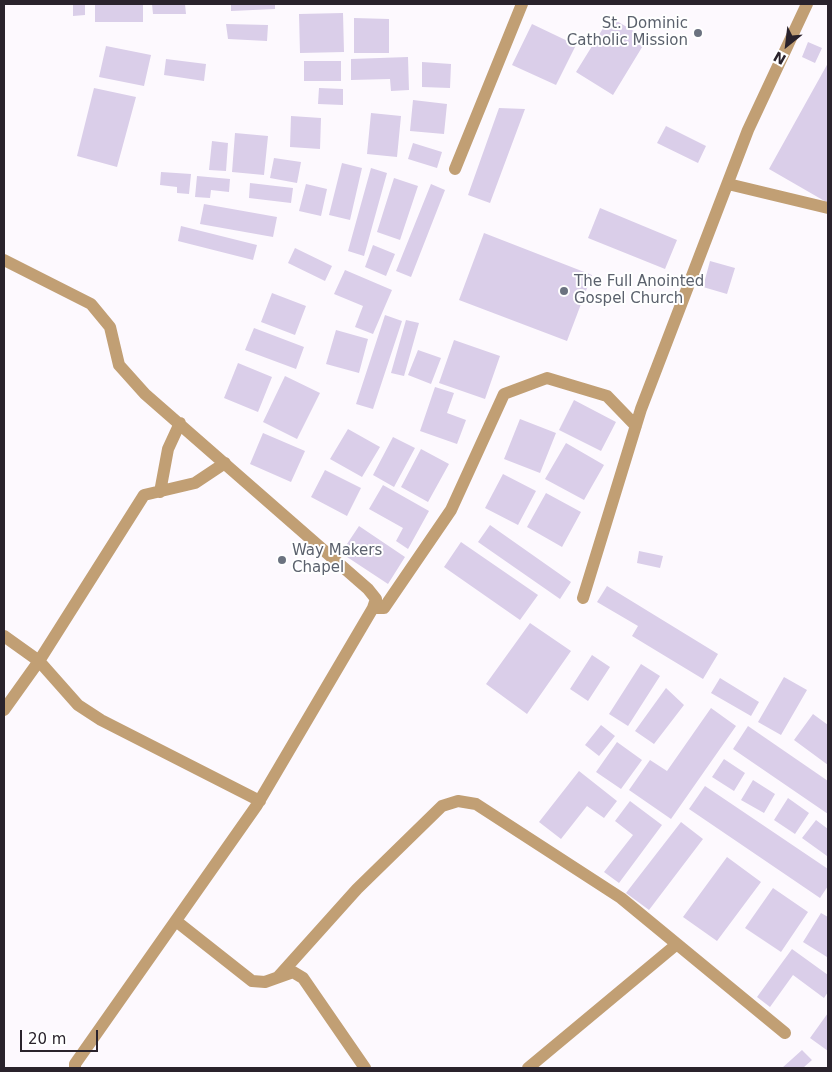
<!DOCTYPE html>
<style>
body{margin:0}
#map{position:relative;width:832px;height:1072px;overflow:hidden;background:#fdf9fe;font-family:"DejaVu Sans",sans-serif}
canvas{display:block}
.frame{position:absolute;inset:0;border:5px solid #2a232c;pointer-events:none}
.north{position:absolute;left:762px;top:20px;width:50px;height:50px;-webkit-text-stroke:4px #fff;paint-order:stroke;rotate:209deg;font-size:14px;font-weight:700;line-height:20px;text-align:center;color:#2a232c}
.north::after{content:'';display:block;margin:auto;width:18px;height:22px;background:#2a232c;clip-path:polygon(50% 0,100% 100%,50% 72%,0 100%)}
.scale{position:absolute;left:20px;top:1030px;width:78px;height:22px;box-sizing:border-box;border:2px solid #2a232c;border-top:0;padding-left:6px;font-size:15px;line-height:18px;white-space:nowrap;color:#2a232c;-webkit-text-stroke:4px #fff;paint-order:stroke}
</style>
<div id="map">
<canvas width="832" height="1072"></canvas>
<div class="frame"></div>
<div class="north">N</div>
<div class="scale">20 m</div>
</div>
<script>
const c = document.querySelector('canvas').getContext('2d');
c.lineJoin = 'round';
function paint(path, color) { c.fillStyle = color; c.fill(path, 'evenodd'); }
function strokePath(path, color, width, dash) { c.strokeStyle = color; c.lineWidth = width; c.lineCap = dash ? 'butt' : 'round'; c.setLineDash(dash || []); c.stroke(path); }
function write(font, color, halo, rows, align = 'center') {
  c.font = font + ' "DejaVu Sans",sans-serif'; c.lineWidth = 4; c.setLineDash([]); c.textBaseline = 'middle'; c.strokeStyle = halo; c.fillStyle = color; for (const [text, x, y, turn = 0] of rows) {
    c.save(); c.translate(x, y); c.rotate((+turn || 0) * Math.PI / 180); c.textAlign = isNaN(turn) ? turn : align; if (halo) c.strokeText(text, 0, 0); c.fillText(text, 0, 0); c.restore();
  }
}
paint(new Path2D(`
 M73,4H85V15L73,16Z
 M95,4H143V22H95Z
 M152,4H185L186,14H153Z
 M231,4H275V9L231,11Z
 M343,13L344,52L300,53L299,14Z
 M610,17L647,39L613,95L576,72Z
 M354,18L389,19V53H354Z
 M226,24L268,25L267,41L228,39Z
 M532,24L576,45L556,85L512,65Z
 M808,42L822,48L815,63L802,57Z
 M106,46L151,55L144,86L99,77Z
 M408,57L409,90L391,91L390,79L351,80V59Z
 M166,59L206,64L204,81L164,75Z
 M304,61H341V81H304Z
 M422,62L451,64L450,88L422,87Z
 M828,63V203L769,169Z
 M94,88L136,97L117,167L77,156Z
 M319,88L343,89V105L318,104Z
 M413,100L447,104L444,134L410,131Z
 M499,108L525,109L490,203L468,195Z
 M371,113L401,116L397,157L367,154Z
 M291,116L321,118L320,149L290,147Z
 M666,126L706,146L698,163L657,143Z
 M235,133L268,136L264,175L232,172Z
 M212,141L228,143L226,171L209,170Z
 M413,143L442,152L437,168L408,159Z
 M274,158L301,162L297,183L270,178Z
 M342,163L362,168L350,220L329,215Z
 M371,168L387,173L364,256L348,251Z
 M161,172L191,174L189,194L177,193V187L160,185Z
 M197,176L230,179L229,192L211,190L210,198L195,197Z
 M394,178L418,186L400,240L377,232Z
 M250,183L293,188L291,203L249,198Z
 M306,184L327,189L321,216L299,211Z
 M431,184L445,190L411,277L396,271Z
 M204,204L277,217L273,237L200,224Z
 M600,208L677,240L665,269L588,238Z
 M181,226L257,245L253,260L178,241Z
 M484,233L592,275L567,341L459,300Z
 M373,245L395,254L386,276L365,267Z
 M295,248L332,266L325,281L288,263Z
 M710,261L735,268L727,294L703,287Z
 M345,270L392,290L373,334L355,327L363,306L334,294Z
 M272,293L306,306L295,335L261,322Z
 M385,315L402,321L373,409L356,404Z
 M406,320L419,323L404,376L391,373Z
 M254,328L304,347L296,369L245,350Z
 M336,330L368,339L359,373L326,364Z
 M454,340L500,356L485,399L439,383Z
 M418,350L441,358L431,384L408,375Z
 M238,363L272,377L258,412L224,398Z
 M285,376L320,393L297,439L263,422Z
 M435,387L454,393L447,413L466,420L457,444L420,431Z
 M574,400L616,422L601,451L559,430Z
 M520,419L556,433L540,473L504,459Z
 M348,429L380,447L362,477L330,459Z
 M263,433L305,451L291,482L250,464Z
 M393,437L415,448L394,487L373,475Z
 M566,443L604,465L584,500L545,479Z
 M421,449L449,464L428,502L401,487Z
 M325,470L361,488L347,516L311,497Z
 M503,474L536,491L518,525L485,508Z
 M383,485L429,511L408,549L396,541L403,528L369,509Z
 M546,493L581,512L562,547L527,527Z
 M490,525L571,582L560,599L478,542Z
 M359,526L405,557L388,584L341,553Z
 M461,542L538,595L520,620L444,567Z
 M639,551L663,556L660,568L637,563Z
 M607,586L718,654L703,679L632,636L638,626L597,602Z
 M530,623L571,651L527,714L486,684Z
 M592,655L610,667L588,701L570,689Z
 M641,664L660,676L628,726L609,714Z
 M784,677L807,690L781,735L758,722Z
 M720,678L759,702L751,716L711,693Z
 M666,688L684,705L654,744L635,731Z
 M711,708L736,726L671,819L629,790L650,760L667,771Z
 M813,714L828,725V765L794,740Z
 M601,725L615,736L599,756L585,745Z
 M748,726L828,781V814L733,749Z
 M617,742L642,760L621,789L596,772Z
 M724,759L745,773L734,791L712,777Z
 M579,771L617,801L604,818L587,806L561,839L539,822Z
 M753,780L775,794L764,813L741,800Z
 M705,786L828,869V886L820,898L689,809Z
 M788,798L809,813L795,834L774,820Z
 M630,801L662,825L619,883L604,872L633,835L615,821Z
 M816,820L828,829L827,856L802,838Z
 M681,822L703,839L649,910L626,893Z
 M727,857L761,882L717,941L683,917Z
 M773,888L808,912L781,952L745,928Z
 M821,913L828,917L827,957L803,942Z
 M792,949L828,975V992L824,998L793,975L770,1007L757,997Z
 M828,1013V1051L810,1038Z
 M802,1050L812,1060L803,1068H782Z`), '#dacee9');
strokePath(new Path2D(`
 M455,169L522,4
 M728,184L828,208
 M4,260L91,304L110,327L119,365L145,394L368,589L376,599L373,608L257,805L75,1064V1068
 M160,492L168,449L180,423
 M583,598L641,409L748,130L807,4
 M373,608H384L451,510L504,394L547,378L607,396L636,426
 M4,636L39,661L78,705L101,720L260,801
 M4,710L39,661L144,495L195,483L225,463
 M176,921L252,981L265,982L293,972L303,978L365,1068
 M278,977L357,889L442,806L458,801L476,804L621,898L785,1033
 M528,1068L677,944`), '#c19f74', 12);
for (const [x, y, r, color] of [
 [698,33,5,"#6b7280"],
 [564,291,5,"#6b7280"],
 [282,560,5,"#6b7280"]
]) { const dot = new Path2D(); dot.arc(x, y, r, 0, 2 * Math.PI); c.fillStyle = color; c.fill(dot); strokePath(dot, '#fff', 2); }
write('15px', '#5b616d', '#fff', [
 ["St. Dominic",688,24,"right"],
 ["Catholic Mission",688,41,"right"],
 ["The Full Anointed",574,282],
 ["Gospel Church",574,299],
 ["Way Makers",292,551],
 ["Chapel",292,568]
], 'left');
</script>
